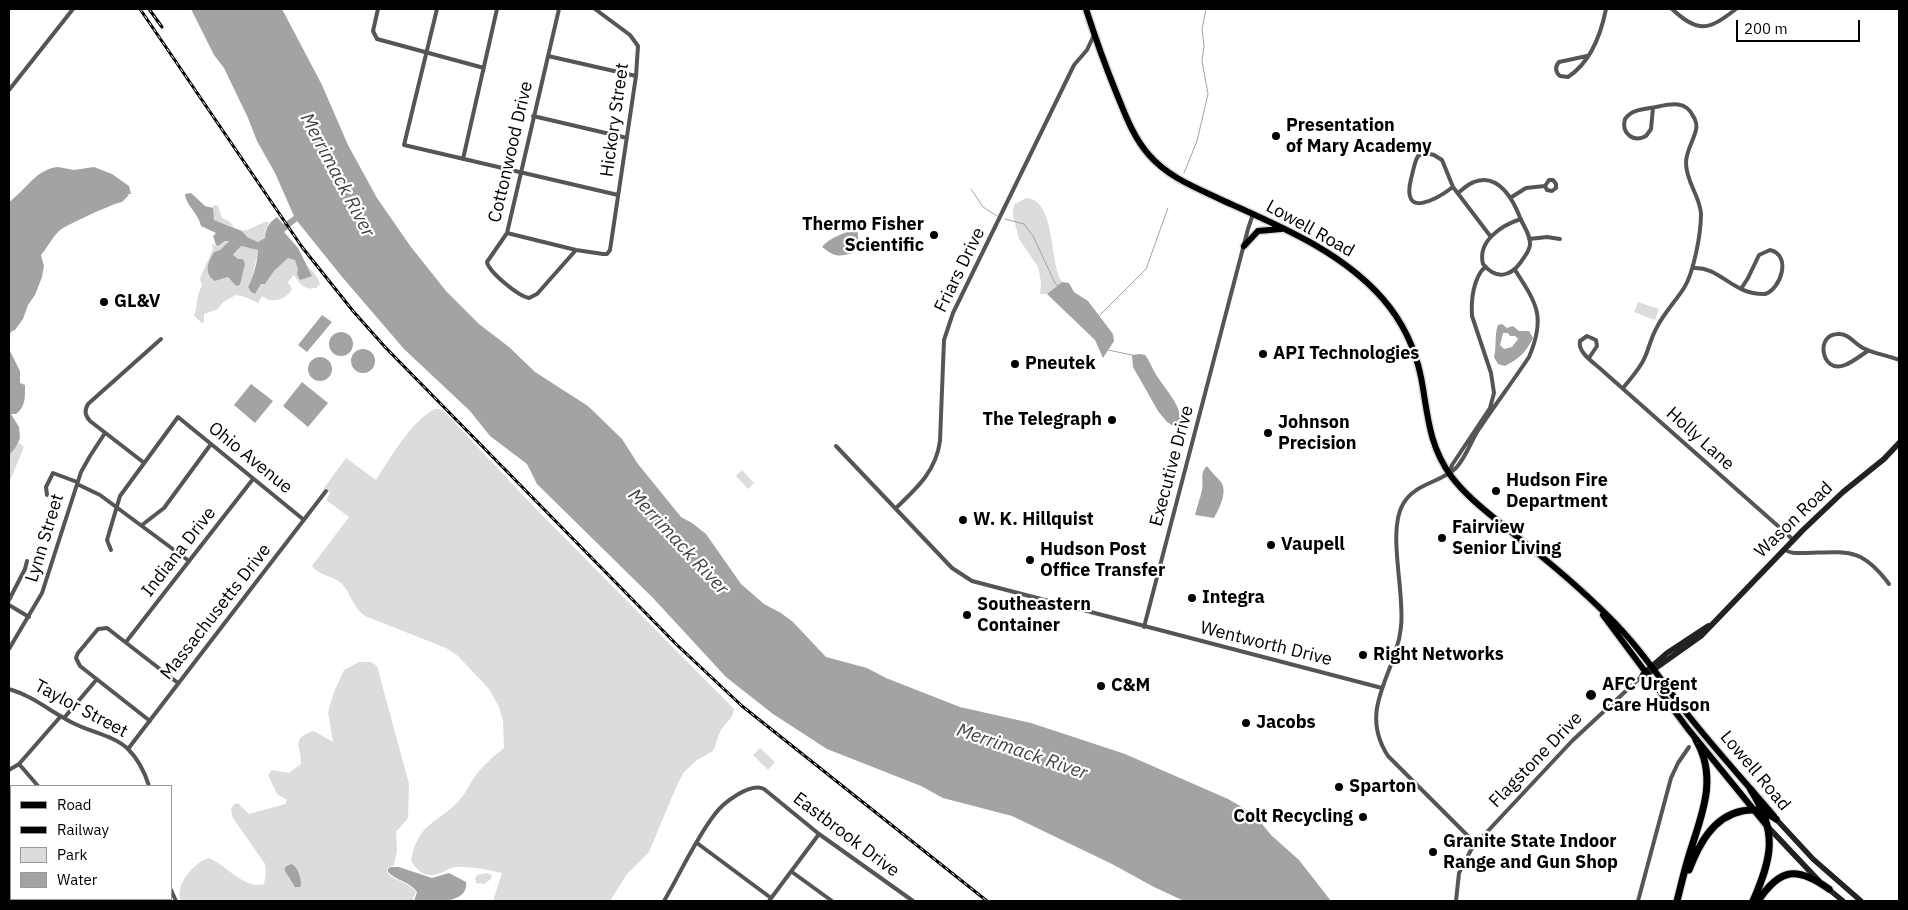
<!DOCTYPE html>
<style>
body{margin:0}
#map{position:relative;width:1908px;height:910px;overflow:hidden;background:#fff;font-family:"IBM Plex Sans",sans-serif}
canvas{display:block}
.frame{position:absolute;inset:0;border:10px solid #000;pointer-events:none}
.legend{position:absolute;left:10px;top:785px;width:162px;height:115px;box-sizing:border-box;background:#fff;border:1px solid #999;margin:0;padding:6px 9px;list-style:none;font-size:15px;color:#000}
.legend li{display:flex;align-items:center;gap:10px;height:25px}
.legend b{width:25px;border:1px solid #999}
.scale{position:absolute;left:1736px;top:20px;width:124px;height:22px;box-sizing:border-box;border:2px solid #000;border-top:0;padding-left:6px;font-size:15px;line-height:18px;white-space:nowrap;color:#000;-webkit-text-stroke:4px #fff;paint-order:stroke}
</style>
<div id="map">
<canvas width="1908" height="910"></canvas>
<div class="frame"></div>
<ul class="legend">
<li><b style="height:6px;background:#000"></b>Road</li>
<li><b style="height:6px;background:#000"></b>Railway</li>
<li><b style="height:14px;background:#dcdcdc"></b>Park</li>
<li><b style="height:14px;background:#a3a3a3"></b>Water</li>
</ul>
<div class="scale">200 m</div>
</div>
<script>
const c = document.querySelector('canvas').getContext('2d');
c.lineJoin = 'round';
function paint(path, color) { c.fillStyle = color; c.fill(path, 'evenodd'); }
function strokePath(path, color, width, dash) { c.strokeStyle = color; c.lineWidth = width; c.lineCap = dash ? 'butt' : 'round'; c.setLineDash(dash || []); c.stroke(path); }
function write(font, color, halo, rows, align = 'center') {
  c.font = font + ' "IBM Plex Sans",sans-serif'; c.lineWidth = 4.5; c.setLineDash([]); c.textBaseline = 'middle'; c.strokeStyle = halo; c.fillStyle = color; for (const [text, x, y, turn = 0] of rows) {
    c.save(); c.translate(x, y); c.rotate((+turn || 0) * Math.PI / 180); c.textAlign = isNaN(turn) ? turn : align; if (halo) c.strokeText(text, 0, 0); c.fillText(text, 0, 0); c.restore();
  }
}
paint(new Path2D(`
 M1026,198C1056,199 1049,262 1062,282L1047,294H1040L1041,282L1038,267L1019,239L1013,215V208L1015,204Z
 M215,205L218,206L222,218L229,221L234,227L214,220L211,208Z
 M265,222H269L265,231V238L258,242L247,237L242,231L247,230Z
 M225,241H229L220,250L215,281L228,277L236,286L240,285C243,276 241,262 233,256L241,246L258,250C258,258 255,262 254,270C251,278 253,286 255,294L261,284H265L274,271L288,258L295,259L298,270L311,273L307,266C313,271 318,277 320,284L316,288C304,290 300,285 294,275L288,282L292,289C286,300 272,304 262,296L258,303L245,297L236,295L223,302L218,309L204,314V322L202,323L194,316C198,306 196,294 202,286L200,278L213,249L212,244L218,246Z
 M1638,302L1659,309L1655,320L1634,312Z
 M435,409H442L535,508L734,709C733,720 724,723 720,732C717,738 716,745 713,751L697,760L684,772L677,785L649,852L627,874L610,901H493L502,873C490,870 461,864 451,868C445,871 436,876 429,875C420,874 416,868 411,861C418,820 440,824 462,797C467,791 469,784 474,778C482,766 493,757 504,748L503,721L499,707L489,689L458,656L446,648L365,616C353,608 351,594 342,584C333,575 319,576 312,566L349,517L326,500L330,493L324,488L346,458L376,480C391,457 411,421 435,409Z
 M9,435L24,447L9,483Z
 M742,470L754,483L748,489L736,476Z
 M359,662H371L377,666L409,784L408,818L396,832L397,850L394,865L388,868L387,872C395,882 408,881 416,892L412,901H181C174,885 194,862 209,858C226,865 245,890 264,884L266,873L265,864L233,818L231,810L233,805L238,803L249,814L285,804L287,800L277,794L268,775L272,770L289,773L301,764C302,747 289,738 314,731L333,742L328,712L334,692L344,670Z
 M760,748L775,762L768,770L753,755Z
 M487,873L492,875L491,879L484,884L476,883L475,878L477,875Z`), '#dcdcdc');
paint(new Path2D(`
 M191,9H282L322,85L348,145L377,198L411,247L446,291L479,324L509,347L535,372L588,406L622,439L638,464L681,517L692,523L706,534L741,584L764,604L781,613L793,622L826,657L867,668L886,678L960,707L1031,723L1104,747L1125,754L1228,799L1254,814L1271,835L1299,860L1331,901H1184L1154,887L1112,864L1012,816L943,798L921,786L827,749L773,714L726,677L653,598L537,484L527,464L490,436L470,411L404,349L343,278L297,221L284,232L298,248L312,276L300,280L297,274L298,270L295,260L288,258L274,271L265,284H261L255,294L251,292L248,287C253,279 258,260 258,250L241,246L233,255L238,259H243L245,264L240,285L236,286L228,277L215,281C203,273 208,262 214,252L220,250L229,241H225L218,246L216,245L213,236L216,233L201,226C198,212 186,206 185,194L191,193L205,206L213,208L214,220L242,231L247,237L258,242L265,238C265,229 269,222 277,217L283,224L294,216L275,173L257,141L248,118L224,68L214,55Z
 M58,167L74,170L94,167L112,174L129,186L131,194H127L129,195L122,202C114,203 64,226 59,231C51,239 48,247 41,255L44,266L42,277L35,295L28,305L23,319L15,330L12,331L9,335V202C26,190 36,169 58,167Z
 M856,229C861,237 856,245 853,253C838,257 835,257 822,247C830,237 845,233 856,229Z
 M1062,282L1069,283L1074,292L1088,301L1113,334L1114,341L1103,358L1095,340L1047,294Z
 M322,315L332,322L307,352L298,345Z
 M1502,324L1507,328L1513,326L1519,331H1529L1533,338C1526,352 1519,359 1505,366L1498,364L1494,357C1497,346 1494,335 1498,325ZM1503,333H1508L1510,336H1515L1518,339L1512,347L1504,349L1500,345Z
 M329 344a12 12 0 1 1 24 0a12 12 0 1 1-24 0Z
 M9,349L20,371V383L25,385C25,396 26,407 16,414H11L19,427L20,438C18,444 14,450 9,455Z
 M351 361a12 12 0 1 1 24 0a12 12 0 1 1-24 0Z
 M1140,354L1145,355C1150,361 1152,369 1157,376C1166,391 1187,410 1178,429L1167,422L1158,411L1133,367L1132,355Z
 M308 369a12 12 0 1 1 24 0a12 12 0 1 1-24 0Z
 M302,382L328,403L308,427L283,406Z
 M251,384L273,401L255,423L234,405Z
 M1207,466C1211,472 1217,477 1221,482C1228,492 1219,509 1214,518L1195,515C1197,506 1200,499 1202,490C1204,482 1199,473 1207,466Z
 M291,864C298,866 301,878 301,885L300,887H295L285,871V867Z
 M391,867H399L432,878L449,873L466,882C469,906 428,901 414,901L417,892C409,881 397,881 388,872V869Z`), '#a3a3a3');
strokePath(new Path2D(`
 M1184,173L1197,141L1208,94L1202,61L1204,46L1202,29L1206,9
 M971,189L983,207L997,216
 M1005,219L1024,224L1033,236L1055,283L1059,287
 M1100,315L1146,269L1168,208
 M1108,350L1132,355`), '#a3a3a3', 1);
const primary = new Path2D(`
 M1086,9C1095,37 1105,65 1116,92C1125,114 1133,137 1149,155C1169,178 1197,188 1224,201C1281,227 1341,251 1383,299C1402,321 1415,348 1421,377C1428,414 1428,444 1451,476C1469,500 1494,517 1516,536C1548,561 1579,587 1608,616C1638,645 1662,682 1688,715C1715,749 1745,782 1774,816
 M1244,246L1258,231L1281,229
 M1603,615L1688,729L1767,826`);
const highway = new Path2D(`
 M1751,790C1778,832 1772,858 1753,901
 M1689,870C1699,844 1713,817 1742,811C1756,808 1765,811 1776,819
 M1677,901C1681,885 1685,868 1690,852C1702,814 1718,778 1696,740
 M1758,901C1780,868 1797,866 1829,889`);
strokePath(primary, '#dbdbdb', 9);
strokePath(highway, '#dbdbdb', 9);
strokePath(new Path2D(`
 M378,9L373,31L377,39L484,68
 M437,9L404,145L618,195
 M559,9L507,233L487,262C489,272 518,296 529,298L537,294L576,250
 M1672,9C1699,34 1709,30 1736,9
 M548,56L636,76
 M1587,56L1559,62C1555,66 1555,72 1560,76L1568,77C1591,62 1601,34 1606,9
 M9,90L73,9
 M533,116L627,138
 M463,159L497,9
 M1453,187C1437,199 1401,220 1411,179C1413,172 1414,163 1418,156L1426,153L1434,155L1442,160L1453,187L1491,237
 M1458,193C1463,189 1468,184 1474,182C1499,172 1514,201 1521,220C1525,228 1531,237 1530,245C1529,252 1524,257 1521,262C1510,277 1496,280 1483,264C1477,241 1502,225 1521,219
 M1510,198L1526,188L1545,186L1547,190L1552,191L1556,188V184L1553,180H1549L1545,186
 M507,233L576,250L603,254H607L610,250L636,76L638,46L630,35L595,9
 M1529,239L1547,237L1560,239
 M1693,268C1720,266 1732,295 1765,294C1781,289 1792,255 1770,250L1759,255L1748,278L1741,289
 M1868,351C1861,355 1853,362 1845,365C1821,375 1814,332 1840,334C1849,334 1855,344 1863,348C1874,354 1888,355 1899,360
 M1589,358L1597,346L1596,340L1587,336L1580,341C1577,353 1596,364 1604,372C1665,426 1726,480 1787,534L1793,540
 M1623,388C1630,379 1640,369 1645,357C1649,348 1651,338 1656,329C1663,314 1675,302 1684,288C1694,272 1701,233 1701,214C1700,196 1686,182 1686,163C1686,151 1693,142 1696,130C1697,126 1696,120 1693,116C1686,100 1670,104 1656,107C1645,109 1632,109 1625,119C1621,133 1633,143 1646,136L1651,129L1653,108
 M836,446L952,568L972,581L1382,688
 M143,462L90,421C85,415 84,411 88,404L161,339
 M1449,473L1452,465L1490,408L1494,393L1491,373L1472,316C1471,301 1473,278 1485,267
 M77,484L100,495L189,561
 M47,495L46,487L53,473L77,482
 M896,508C917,488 936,471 940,441L944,340L953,313L1074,65L1087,50L1094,35
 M142,525L164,508L211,444
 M1784,549C1790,554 1798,553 1806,553C1848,552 1861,547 1889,584
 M111,550L107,540L120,496L178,417L304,520
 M9,600L25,569L27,561
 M9,605L29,617
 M1144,627L1248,229L1253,214
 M126,642L253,479
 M9,649L42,593L81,472L90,456L105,433
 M9,689C33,696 51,712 73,723C90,732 115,736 128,749C138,759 145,773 149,786
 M64,718L97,679
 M150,721L80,666L76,658L78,653L98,629L107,628L178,683
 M128,749L326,491
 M19,764L38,786
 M9,770L19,764L61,716
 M697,843L771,898
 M1476,844L1388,756C1357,708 1396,675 1401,627C1405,592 1387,531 1403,504C1415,483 1440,483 1456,468C1466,457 1471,441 1479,429C1495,405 1513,381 1529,357C1546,317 1537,304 1515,270
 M792,872L832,901
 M171,890L176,901
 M664,901C680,874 696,838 715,814C723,803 750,782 764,789L819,834L913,901
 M769,901L819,834
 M1456,901L1459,873L1472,848L1572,741L1642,676
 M1638,901L1671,778L1678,763L1689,747`), '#555', 4);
strokePath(new Path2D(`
 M1643,674L1667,653L1708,626
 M1642,676L1646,675L1701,636L1803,530L1843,492L1884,459L1899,443
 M1776,819L1813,859L1861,901
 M1769,828L1819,881
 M1826,887L1843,901`), '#222', 5.5);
strokePath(primary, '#000', 6);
strokePath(highway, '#000', 7);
const rail = new Path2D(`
 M140,9L302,247L353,311L385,347L676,644L742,706L987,901
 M149,9L162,27`);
strokePath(rail, '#000', 3);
strokePath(rail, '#fff', 1, [4]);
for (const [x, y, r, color] of [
 [1276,136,5,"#000"],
 [934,235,5,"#000"],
 [104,302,5,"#000"],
 [1263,354,5,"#000"],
 [1015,364,5,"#000"],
 [1112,420,5,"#000"],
 [1268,433,5,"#000"],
 [1496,491,5,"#000"],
 [963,520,5,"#000"],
 [1442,538,5,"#000"],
 [1271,545,5,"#000"],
 [1030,560,5,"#000"],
 [1192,598,5,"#000"],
 [967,615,5,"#000"],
 [1363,655,5,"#000"],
 [1101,686,5,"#000"],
 [1591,695,6,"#000"],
 [1246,723,5,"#000"],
 [1339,787,5,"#000"],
 [1363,817,5,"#000"],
 [1433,852,5,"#000"]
]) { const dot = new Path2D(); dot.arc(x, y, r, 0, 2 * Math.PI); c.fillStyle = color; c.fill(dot); strokePath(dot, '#fff', 2); }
write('18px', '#000', '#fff', [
 ["Hickory Street",615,120,-82],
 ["Cottonwood Drive",511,152,-77],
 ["Lowell Road",1310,229,29],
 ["Friars Drive",960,270,-64],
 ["Holly Lane",1700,439,42],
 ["Ohio Avenue",250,458,39],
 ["Executive Drive",1172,466,-75],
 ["Wason Road",1794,520,-44],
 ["Lynn Street",45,538,-73],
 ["Indiana Drive",179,552,-52],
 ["Massachusetts Drive",216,612,-52],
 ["Wentworth Drive",1266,644,14],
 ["Taylor Street",81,709,28],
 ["Flagstone Drive",1536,760,-46],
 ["Lowell Road",1755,771,50],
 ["Eastbrook Drive",846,835,37]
]);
write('bold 18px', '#000', '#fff', [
 ["Presentation",1286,126],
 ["of Mary Academy",1286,147],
 ["Thermo Fisher",924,225,"right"],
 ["Scientific",924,246,"right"],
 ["GL&V",114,302],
 ["API Technologies",1273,354],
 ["Pneutek",1025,364],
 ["The Telegraph",1102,420,"right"],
 ["Johnson",1278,423],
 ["Precision",1278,444],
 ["Hudson Fire",1506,481],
 ["Department",1506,502],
 ["W. K. Hillquist",973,520],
 ["Fairview",1452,528],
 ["Senior Living",1452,549],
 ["Vaupell",1281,545],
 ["Hudson Post",1040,550],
 ["Office Transfer",1040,571],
 ["Integra",1202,598],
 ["Southeastern",977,605],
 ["Container",977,626],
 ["Right Networks",1373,655],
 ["AFC Urgent",1602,685],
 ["Care Hudson",1602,706],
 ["C&M",1111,686],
 ["Jacobs",1256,723],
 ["Sparton",1349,787],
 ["Colt Recycling",1353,817,"right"],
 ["Granite State Indoor",1443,842],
 ["Range and Gun Shop",1443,863]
], 'left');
write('italic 19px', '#444', '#fff', [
 ["Merrimack River",337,175,62],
 ["Merrimack River",678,542,47],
 ["Merrimack River",1022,752,19]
]);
</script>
